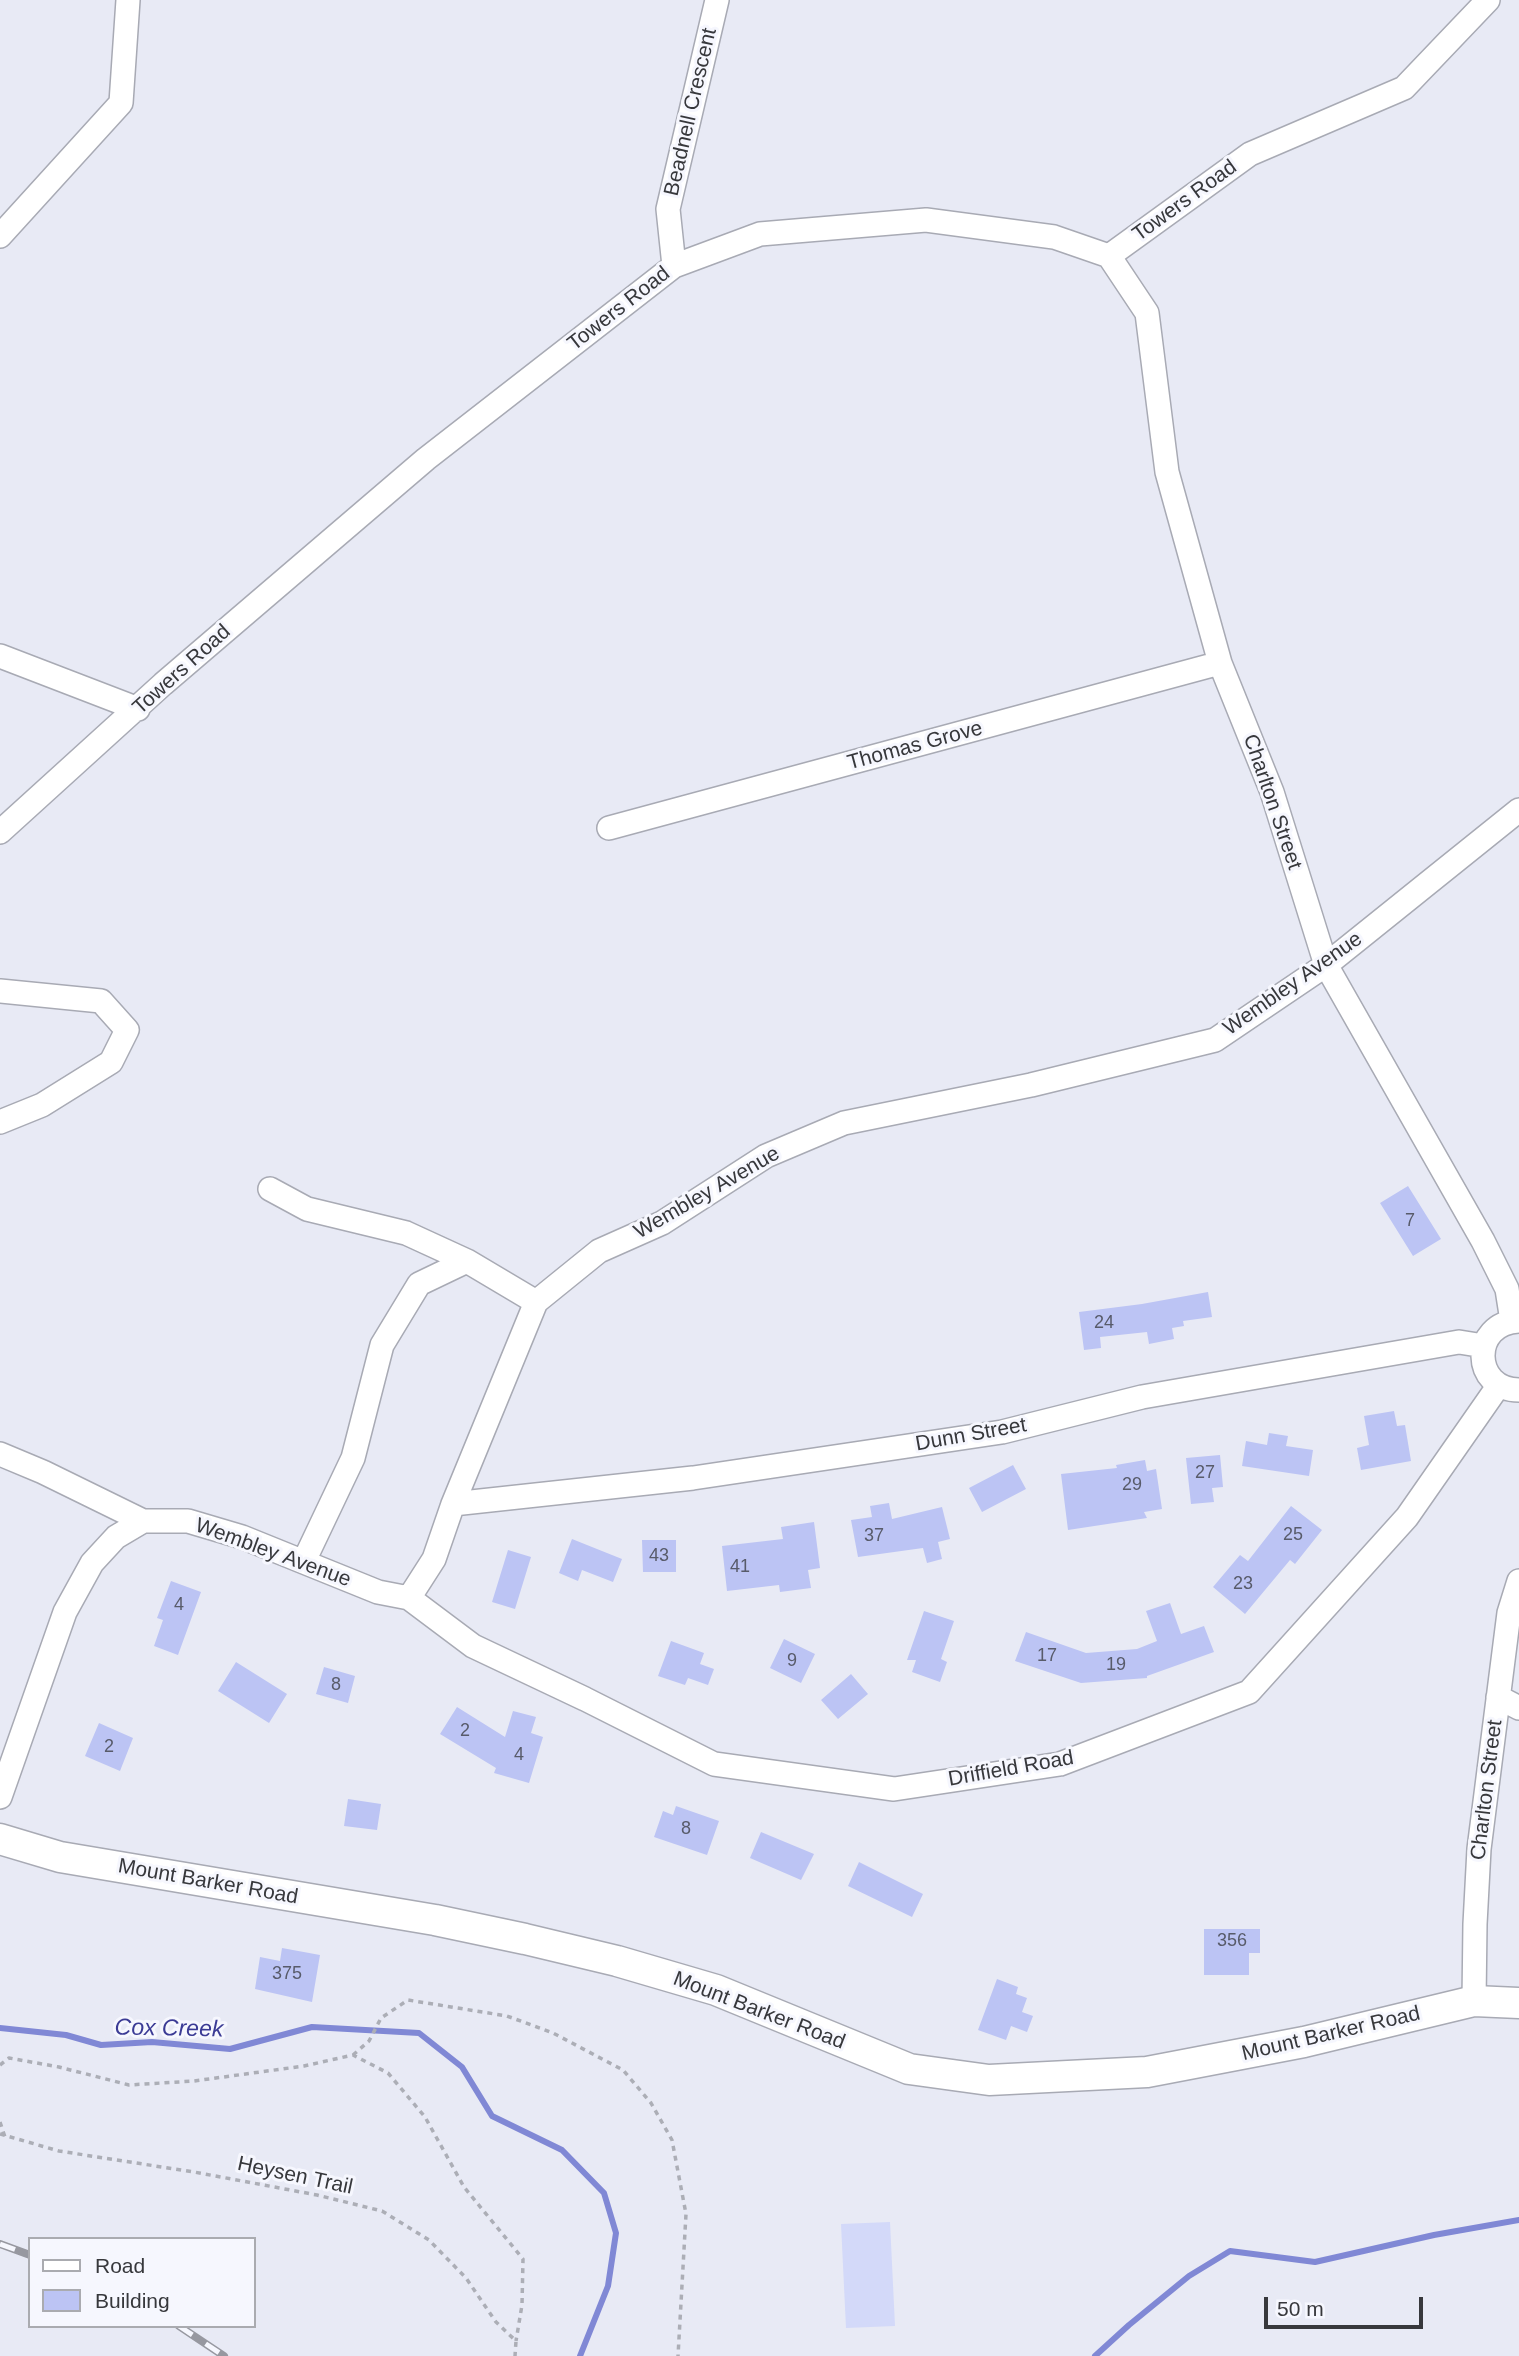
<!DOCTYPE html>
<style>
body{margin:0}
#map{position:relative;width:1519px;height:2356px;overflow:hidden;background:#e8eaf5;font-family:Arial,sans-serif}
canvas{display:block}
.legend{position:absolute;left:28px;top:2237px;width:228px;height:91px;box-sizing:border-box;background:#f6f7fe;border:2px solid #aaabb0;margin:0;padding:9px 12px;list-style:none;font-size:21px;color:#37383c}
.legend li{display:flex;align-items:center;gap:14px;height:35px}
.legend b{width:35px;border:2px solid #aaabb0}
.scale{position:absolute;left:1264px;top:2297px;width:159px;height:32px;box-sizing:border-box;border:4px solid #37383c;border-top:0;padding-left:9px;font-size:21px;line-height:24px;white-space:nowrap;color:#37383c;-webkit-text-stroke:5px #f6f7fe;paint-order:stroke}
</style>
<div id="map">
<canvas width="1519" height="2356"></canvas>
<ul class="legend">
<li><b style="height:9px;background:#fff"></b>Road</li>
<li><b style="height:19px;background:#bcc4f4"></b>Building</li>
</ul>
<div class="scale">50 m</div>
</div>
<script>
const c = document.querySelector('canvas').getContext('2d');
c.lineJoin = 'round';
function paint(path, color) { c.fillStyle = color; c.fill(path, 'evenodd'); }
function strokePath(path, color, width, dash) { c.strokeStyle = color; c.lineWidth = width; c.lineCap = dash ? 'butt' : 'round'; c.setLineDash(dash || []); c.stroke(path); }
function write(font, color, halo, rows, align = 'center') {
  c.font = font + ' Arial,sans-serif'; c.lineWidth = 6; c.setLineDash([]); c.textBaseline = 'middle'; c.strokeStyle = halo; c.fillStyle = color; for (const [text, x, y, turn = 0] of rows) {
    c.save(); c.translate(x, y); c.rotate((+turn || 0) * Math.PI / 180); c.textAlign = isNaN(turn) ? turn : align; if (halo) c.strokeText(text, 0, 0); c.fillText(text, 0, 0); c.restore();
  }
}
paint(new Path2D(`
 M890,2222L895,2326L846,2328L841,2224Z`), '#d3d9f9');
strokePath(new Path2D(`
 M0,2028L66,2035L101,2045L152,2042L230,2049L312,2027L419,2033L462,2067L492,2116L562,2150L604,2193L616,2233L608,2286L580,2356
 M1095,2356L1129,2325L1189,2276L1230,2251L1315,2262L1434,2235L1519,2220`), '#8088d5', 6);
paint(new Path2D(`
 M1408,1186L1441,1239L1413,1256L1380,1203Z
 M1208,1292L1212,1317L1183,1321L1184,1326L1172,1328L1174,1339L1149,1344L1147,1332L1100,1337L1101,1348L1084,1350L1079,1312L1142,1304Z
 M1394,1411L1397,1426L1405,1425L1411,1461L1361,1470L1357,1448L1369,1445L1364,1416Z
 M1269,1433L1288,1436L1286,1446L1313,1450L1309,1476L1242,1466L1246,1441L1267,1445Z
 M1220,1455L1223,1487L1212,1488L1214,1502L1191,1504L1186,1458Z
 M1145,1460L1147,1471L1156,1469L1162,1509L1144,1512L1147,1518L1068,1530L1061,1474L1117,1468L1116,1465Z
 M1013,1465L1026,1489L982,1512L969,1488Z
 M889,1503L892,1519L942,1507L950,1539L938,1542L942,1559L927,1563L923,1548L858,1557L851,1520L872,1517L870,1506Z
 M1291,1506L1322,1530L1295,1564L1290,1560L1245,1614L1213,1587L1240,1555L1248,1561Z
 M814,1522L820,1568L808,1570L811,1588L780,1592L779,1585L727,1591L722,1546L783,1539L781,1527Z
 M572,1539L622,1559L613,1582L582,1570L578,1581L559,1573Z
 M642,1540H676V1572H643Z
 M508,1550L531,1557L515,1609L492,1602Z
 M171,1581L201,1592L178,1655L154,1646L163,1620L157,1618Z
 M1170,1603L1181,1634L1204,1626L1214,1652L1147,1676V1678L1081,1683L1015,1661L1026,1632L1086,1653L1137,1649L1157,1641L1146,1611Z
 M924,1611L954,1621L941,1659L947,1662L940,1682L912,1672L916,1660H907Z
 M784,1639L815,1654L801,1683L770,1668Z
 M671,1641L704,1653L700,1664L714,1669L708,1685L688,1678L685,1685L658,1676Z
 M236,1662L287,1694L269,1723L218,1691Z
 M324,1667L355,1676L348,1703L316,1694Z
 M851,1674L868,1694L838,1719L821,1700Z
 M457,1707L505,1737L513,1711L536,1717L531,1733L543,1737L529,1783L494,1773L496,1768L440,1734Z
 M99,1723L133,1738L120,1771L85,1756Z
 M348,1799L381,1804L377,1830L344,1826Z
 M676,1806L719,1821L707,1855L654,1837L663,1811L673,1815Z
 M761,1832L814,1854L801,1880L750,1858Z
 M859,1862L923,1894L912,1917L848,1886Z
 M1204,1929H1260V1953H1249V1975H1204Z
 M282,1948L320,1955L312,2002L255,1989L260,1957L280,1961Z
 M997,1979L1018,1987L1016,1994L1027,1998L1022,2012L1033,2016L1027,2032L1011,2026L1006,2040L978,2030Z`), '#bcc4f4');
const minor = new Path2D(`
 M0,236L121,103L128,0
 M1109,256L1147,313L1167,472L1220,663L1272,792L1326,965L1483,1241L1507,1289L1512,1321
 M674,266L668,209L717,0
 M0,656L138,709
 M609,828L1220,663
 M0,832L163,684L426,459L674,266L760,234L926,220L1054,237L1109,256L1250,154L1404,88L1488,0
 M0,991L101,1001L127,1030L111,1062L42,1105L0,1122
 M270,1189L307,1209L406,1233L467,1261L536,1302
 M1519,1321C1470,1323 1472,1390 1519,1390
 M0,1454L43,1472L143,1521
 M453,1504L693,1478L1002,1432L1142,1397L1459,1342L1484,1346
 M304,1561L353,1458L382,1345L419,1284L467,1261
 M409,1598L473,1646L585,1699L714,1764L894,1789L1060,1764L1249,1692L1407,1517L1499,1385
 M1498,1697L1519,1708
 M0,1797L65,1612L92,1563L116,1537L143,1521H188L242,1537L378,1592L409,1598L434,1559L453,1504L536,1302L599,1251L662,1223L766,1156L844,1123L1031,1085L1215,1040L1326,965L1519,810
 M1474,2001L1475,1924L1479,1849L1509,1613L1519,1581`);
const major = new Path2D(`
 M0,1839L60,1857L435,1920L525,1939L617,1961L716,1990L909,2069L989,2080L1147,2072L1304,2042L1474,2001L1519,2003`);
strokePath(minor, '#a8aab4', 26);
strokePath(major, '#a8aab4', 33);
strokePath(new Path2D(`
 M353,2055L369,2041L381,2018L408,2000L507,2016L553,2033L623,2070L651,2103L672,2140L686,2214L678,2356
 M0,2065L9,2058L59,2067L129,2085L194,2081L304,2066L353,2055L388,2073L425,2117L464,2187L523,2259L522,2305L516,2341
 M0,2122L5,2137
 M0,2134L59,2151L194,2172L317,2195L382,2211L429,2240L466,2278L496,2322L516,2341L515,2356`), '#acaeb6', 3.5, [5, 5]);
strokePath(minor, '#fff', 23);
strokePath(major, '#fff', 30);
const rail = new Path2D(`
 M0,2244L30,2255
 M179,2326L224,2356`);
strokePath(rail, '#9798a0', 8);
strokePath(rail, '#f6f7fe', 5, [16]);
write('18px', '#585b6a', null, [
 ["7",1410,1221],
 ["24",1104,1323],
 ["27",1205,1473],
 ["29",1132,1485],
 ["25",1293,1535],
 ["37",874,1536],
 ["43",659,1556],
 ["41",740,1567],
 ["23",1243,1584],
 ["4",179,1605],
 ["17",1047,1656],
 ["9",792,1661],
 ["19",1116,1665],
 ["8",336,1685],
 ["2",465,1731],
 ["2",109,1747],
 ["4",519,1755],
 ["8",686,1829],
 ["356",1232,1941],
 ["375",287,1974]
]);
write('21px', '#37383c', '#f6f7fe', [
 ["Beadnell Crescent",691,112,-77],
 ["Towers Road",1185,201,-36],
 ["Towers Road",619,309,-38],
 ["Towers Road",182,670,-42],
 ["Thomas Grove",915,746,-15],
 ["Charlton Street",1272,802,71],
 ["Wembley Avenue",1293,984,-35],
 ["Wembley Avenue",707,1193,-30],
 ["Dunn Street",971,1435,-10],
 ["Wembley Avenue",273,1553,20],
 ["Driffield Road",1011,1769,-10],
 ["Charlton Street",1487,1790,-83],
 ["Mount Barker Road",208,1882,10],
 ["Mount Barker Road",759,2011,21],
 ["Mount Barker Road",1331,2034,-13],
 ["Heysen Trail",295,2176,12]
]);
write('italic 23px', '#3b3b95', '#f6f7fe', [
 ["Cox Creek",169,2029,1]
]);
</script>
